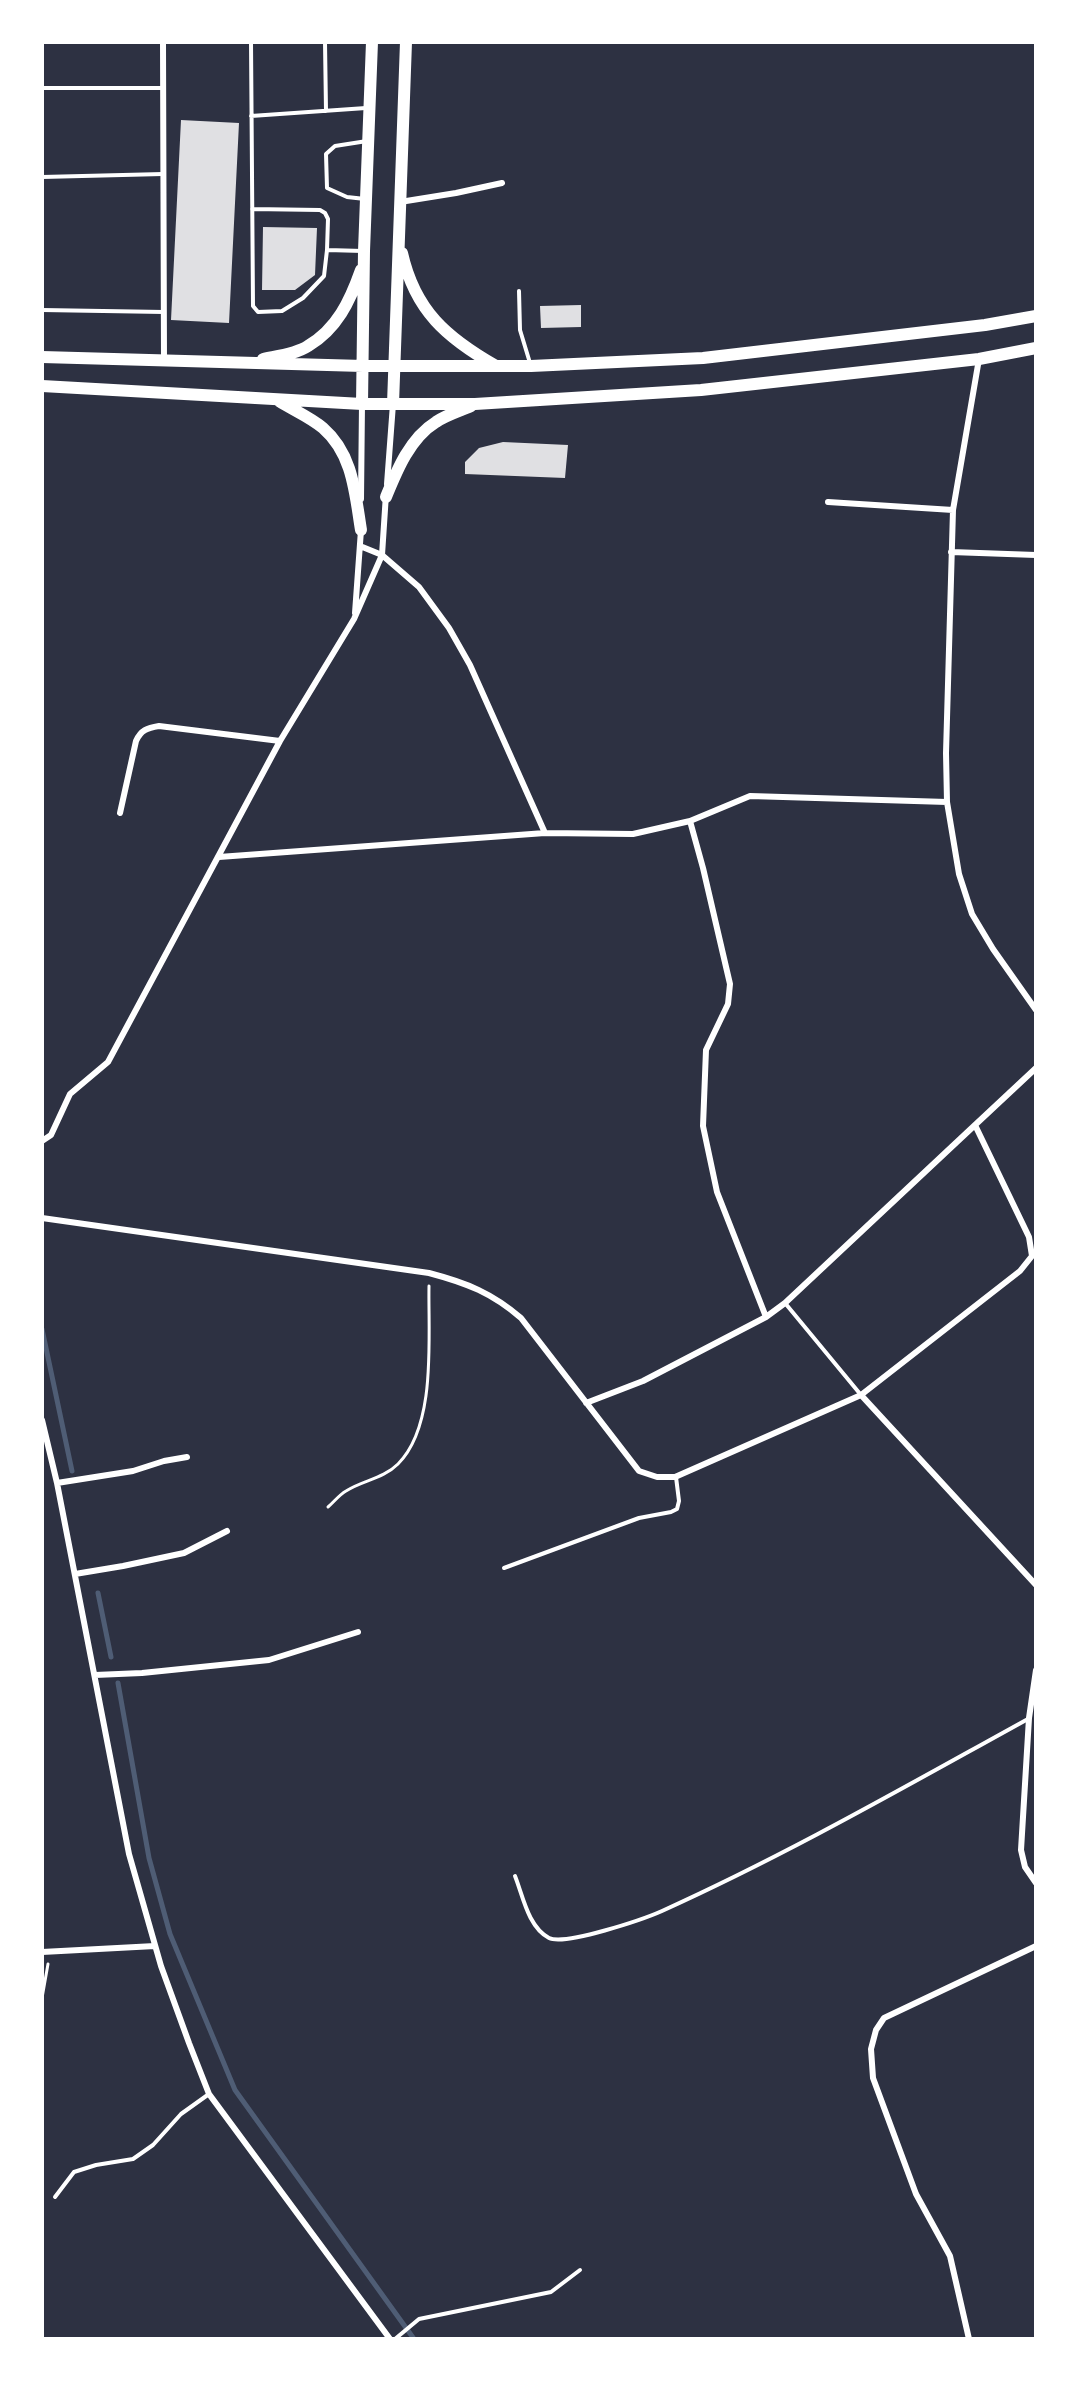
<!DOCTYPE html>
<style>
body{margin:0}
#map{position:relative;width:1078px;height:2381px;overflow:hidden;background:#2d3142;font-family:"Nunito Sans",sans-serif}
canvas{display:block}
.frame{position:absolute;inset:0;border:44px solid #fff;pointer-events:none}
</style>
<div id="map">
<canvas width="1078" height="2381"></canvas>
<div class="frame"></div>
</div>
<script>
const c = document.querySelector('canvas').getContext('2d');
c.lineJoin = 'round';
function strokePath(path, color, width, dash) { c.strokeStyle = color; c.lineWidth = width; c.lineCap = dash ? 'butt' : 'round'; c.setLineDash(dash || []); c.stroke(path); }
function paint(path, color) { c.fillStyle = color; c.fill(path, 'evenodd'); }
strokePath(new Path2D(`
 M42,1329L72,1471
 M98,1593L111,1657
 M118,1683L149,1858L170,1934L235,2090L414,2339`), '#4f5d75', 5);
paint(new Path2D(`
 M181,120L239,123L229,323L171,320Z
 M263,227L317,228L315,275L295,290H262Z
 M581,305V327L541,328L540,306Z
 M503,442L568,445L565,478L465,474V462L479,448Z`), '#e0e0e3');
strokePath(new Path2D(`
 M328,1507C334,1502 339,1495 346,1491C363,1480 383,1479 398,1464C437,1425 428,1337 429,1286
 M42,1998L48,1964`), '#fff', 3);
strokePath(new Path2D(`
 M251,42L253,306L258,312L282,311L303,298L324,276L327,250L363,251
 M325,42L326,111
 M42,88H163
 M251,116L366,108
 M42,177L163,174
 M365,199L347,197L327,188L326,154L335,146L367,141
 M252,209L320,210L325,213L328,219L327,250
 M519,291L520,330L530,363
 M42,310L164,312
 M785,1303L861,1395
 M504,1568L639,1518L671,1512L677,1509L679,1501L676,1477
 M515,1876C523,1896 528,1927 549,1938C565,1946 644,1919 662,1911C788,1854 908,1785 1028,1719
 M55,2197L74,2172L96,2165L133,2159L153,2145L181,2114L209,2094
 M395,2339L419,2319L551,2292L580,2270`), '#fff', 4);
strokePath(new Path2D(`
 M163,42L164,361
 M400,202L456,193L502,183
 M979,359L953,510L946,753L947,802L959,874L972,914L993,949L1036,1010
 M387,484L393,404
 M361,499L362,404
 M828,502L953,510
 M360,546L382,555L419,587L449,628L470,665L545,833
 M951,552L1036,555
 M355,613L361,530
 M120,813L136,741C141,730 147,728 159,726L280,741
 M690,821L703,868L730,984L728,1004L706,1050L703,1126L717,1192L766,1317
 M219,857L545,833L633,834L690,821L750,796L947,802
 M42,1141L51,1135L70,1094L108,1062L280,741L354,619L382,555L386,494
 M42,1218L429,1273C467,1283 492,1293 521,1318L639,1471L657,1477H675L861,1395L1020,1271L1032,1256L1029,1237L975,1125L1036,1068
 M861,1395L1036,1585
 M586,1403L643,1381L766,1317L785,1303L975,1125
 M42,1420L57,1483L129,1854L161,1966L189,2043L209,2094L390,2339
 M57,1483L133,1471L164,1461L187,1457
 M75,1574L123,1566L184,1553L227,1531
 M1036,1670L1029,1718L1021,1850L1025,1867L1036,1883
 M95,1675L142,1673L269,1660L358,1632
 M42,1952L155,1946
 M969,2339L950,2256L916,2194L873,2078L871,2049L876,2030L884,2018L1036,1946`), '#fff', 6);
strokePath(new Path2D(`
 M402,253C415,311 447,338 496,366
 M42,357L363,366H531L703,358L985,325L1036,316
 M263,359C277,356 296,354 308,346C337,329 350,301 361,270
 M42,386L362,404H475L701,390L979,359L1036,348
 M279,401C293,410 310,417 323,428C353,454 355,493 361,530
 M362,404L364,251L372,42
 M393,404L406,42
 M386,497C397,470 410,438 436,422C446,415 460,411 471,406`), '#fff', 12);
</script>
